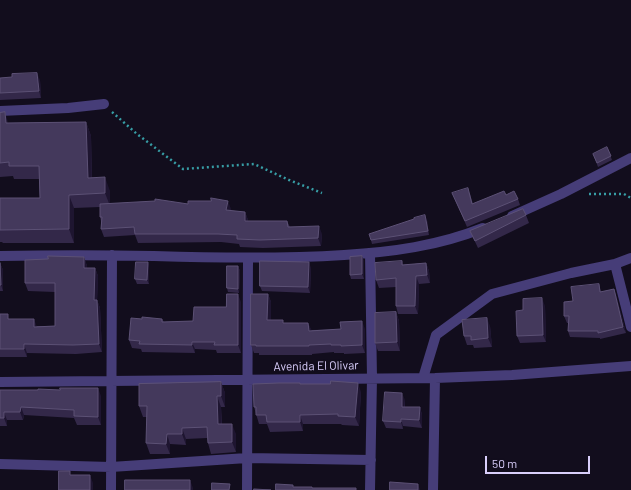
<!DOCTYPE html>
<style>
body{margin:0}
#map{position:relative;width:631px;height:490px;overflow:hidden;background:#120d1d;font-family:Barlow,sans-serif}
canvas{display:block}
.scale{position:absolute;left:485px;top:456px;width:105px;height:18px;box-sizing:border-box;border:2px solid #d9cefb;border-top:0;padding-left:5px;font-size:12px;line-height:14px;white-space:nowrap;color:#d9cefb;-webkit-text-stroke:3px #120d1d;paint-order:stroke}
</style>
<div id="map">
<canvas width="631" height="490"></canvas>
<div class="scale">50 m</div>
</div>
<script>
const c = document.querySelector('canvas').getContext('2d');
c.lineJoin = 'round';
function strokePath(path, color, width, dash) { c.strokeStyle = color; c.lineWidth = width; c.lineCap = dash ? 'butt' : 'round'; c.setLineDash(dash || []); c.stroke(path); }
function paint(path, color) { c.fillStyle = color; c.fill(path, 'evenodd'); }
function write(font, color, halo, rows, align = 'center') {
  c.font = font + ' Barlow,sans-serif'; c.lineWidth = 4; c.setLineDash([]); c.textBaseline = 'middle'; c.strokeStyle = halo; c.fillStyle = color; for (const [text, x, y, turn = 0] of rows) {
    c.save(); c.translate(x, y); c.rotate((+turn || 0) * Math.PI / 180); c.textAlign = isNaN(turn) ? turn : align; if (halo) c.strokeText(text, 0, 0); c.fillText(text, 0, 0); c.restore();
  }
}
strokePath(new Path2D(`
 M112,112L137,134L183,169L254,164L289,180L322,193
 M589,194H624L631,198`), '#379da5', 2.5, [2, 3]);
strokePath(new Path2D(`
 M0,111L68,108L104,104
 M512,216L561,194L631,158
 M370,253L372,378L370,490
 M0,256C51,255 103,255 154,256C218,258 281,259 344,255C392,252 438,246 483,228
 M615,264L631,327
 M423,378L436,335L492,294L571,273L615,264L631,258
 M0,382L435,378L512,375L631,366
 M0,464L111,467L247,458L371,460
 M111,490L112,255
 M247,490L248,259
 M433,490L435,378`), '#463d78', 10);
paint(new Path2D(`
 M0,78L40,80L41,98L0,100Z
 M0,113L8,123L86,122L91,136L92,178L110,191V203L188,204L231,209L230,211L245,212L248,220V221H287L290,227L322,234L321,246L263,248L240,247L239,244L221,242L138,243L135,235L104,237L101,229V221L100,217V207L74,208V243H3L2,242H0V198H40L39,179H14L13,176L0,177Z
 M607,147L612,160L598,167L593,154Z
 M452,193L470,194L473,204L518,199L520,205L467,227Z
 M526,215L529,223L478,248L470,231Z
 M427,220L429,235L372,244L371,240Z
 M84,257L87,266V268H95L98,276L97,300L100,308L102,352L76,354L27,353V357H0V314L9,319L36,326H55V292L28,291L25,283L48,259Z
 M364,260V279H351L350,275Z
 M402,261L403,265L426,263L429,271L430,283L419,284L418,314H398L396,306V287L379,288L376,280Z
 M148,262L149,267V284H137L135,279Z
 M0,263L3,270V291H0Z
 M238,266L240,271L239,293L228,292L227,288Z
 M311,268L310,293L262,291L260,286Z
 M599,284L601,292L614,289L616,295L626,333L600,339V338L570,337L568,331V323H567L564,316L573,301Z
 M268,294L271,302V320L284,323H308L311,330L365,329V353L344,354V353H334V352L312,354V355H259V353H254L251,345Z
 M241,302V353H217L216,350L195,349V353L142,352L141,349L132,348L129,340L142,319H162L164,322L193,321L226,307Z
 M545,306L546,342L520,343L517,336L523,310Z
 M396,312L399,321L400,351H378L375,343Z
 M490,326L492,347L474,348L473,345H467L464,336Z
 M221,382L225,393V407H221L222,424L236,434V452L211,454L208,443L207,438L186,439V445L170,444V454H150L146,443L147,417H143L139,406Z
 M300,383V384L361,392L359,426L342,425L341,424H303V431L270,432L267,424H259L254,407Z
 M0,390L101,396V425H77L74,418L24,415L23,420H7V426H0Z
 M405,400V407H420L422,415V428L403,426V429L386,428L383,421Z`), '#332849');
paint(new Path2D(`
 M37,73L40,80L41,98L39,91Z
 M5,112L9,126L6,123Z
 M86,122L91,136L92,191L88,178Z
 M105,177L110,191V206L105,193Z
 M69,195L74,208V243L69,229Z
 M228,201L231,209L229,219L226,210Z
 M245,212L248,220V230L245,221Z
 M425,215L427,220L429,235L428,231Z
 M319,226L322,234L321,246L318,238Z
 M362,256L364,260V279L362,274Z
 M84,257L87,266V276L84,268Z
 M148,262L149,267V284L147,280Z
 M309,262L311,268L310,293L308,287Z
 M0,263L3,270V291L1,285Z
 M426,263L429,271L430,283L427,275Z
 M238,266L240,271L239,293L238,289Z
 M95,268L98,276L97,308L94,300Z
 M416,276L419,284L418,314L415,306Z
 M614,289L616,295L626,333L623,327Z
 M238,294L241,302V353L238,345Z
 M268,294L271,302V329L267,320Z
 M542,298L545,306L546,342L543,335Z
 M97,300L100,308L102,352L99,344Z
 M396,312L399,321L400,351L397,342Z
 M487,318L490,326L492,347L488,338Z
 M34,319L37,327H34Z
 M362,321L365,329V353L362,345Z
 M308,323L312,331H309Z
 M192,342L195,349V353L192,345Z
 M24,344L27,353V357L24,349Z
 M221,382L225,393V407L221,396Z
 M358,383L361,392L359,426L355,417Z
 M98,388L101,396V425L98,417Z
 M402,393L405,400L404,414L402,407Z
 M217,396L221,407L222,435L218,424Z
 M21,407L24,415L23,420L20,412Z
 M420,407L422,415V428L419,420Z
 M4,412L7,420V426L4,418Z
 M300,415L303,424V431L300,422Z
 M401,419L403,426V429L401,422Z
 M232,424L236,434V452L232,442Z
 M182,428L186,439V445L182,434Z
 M167,434L170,444V454L166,444Z
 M90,475L93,483V490H90Z
 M190,480L193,488V490H190Z
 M418,484L420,490H418Z`), '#1e1530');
const building = new Path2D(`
 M37,73L39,91L0,93V78L12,77V74Z
 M5,112L6,123L86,122L88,178L105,177V193L69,195V229L0,230V198H40L39,166H9V162L0,163V113Z
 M607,147L611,156L597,163L593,154Z
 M468,188L472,204L504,191L506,195L514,191L518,199L465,221L452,193Z
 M211,198L228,201L226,210L245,212V221H287L288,227L319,226L318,238L260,240L237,239V235L218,234H135L134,227L101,229L102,217H100V204L155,201V199L188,204V201H211Z
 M523,209L526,215L475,241L470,231Z
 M425,215L428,231L371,240L369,234L414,219V218Z
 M48,256L84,257V268H95L94,300H97L99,344L73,345L24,344V349H0V314H8V319H34V327L55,326V283H25V260L48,259Z
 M362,256V274L350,275V257Z
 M260,261L309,262L308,287L260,286Z
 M402,261V265L426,263L427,275L416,276L415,306H396V278L376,280L375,263Z
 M136,262H148L147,280L135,279Z
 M0,263L1,285H0Z
 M227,266H238V289L227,288Z
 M599,284L600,292L614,289L623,327L598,333V331H568L569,316H564V302L573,301L571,287Z
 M227,294H238V345H214L215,342H192V345L139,344L140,341L129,340L131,318L142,319V317L162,319V322L193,321L194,307H226Z
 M251,294H268L267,320H283V323H308L309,331L341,329L340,322L362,321V345L341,346V345H331V344L309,345V346H256V345H251Z
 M542,298L543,335L517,336L516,311L523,310V299Z
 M396,312L397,342L375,343V313Z
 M487,318L488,338L471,340V336H464L462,320Z
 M331,381L358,383L355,417L338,416V414L300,415V422H267L266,415H256V407H254L253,384L279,383H300V384H330Z
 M221,382V396H217L218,424H232V442L208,443L207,427L182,428V434H167L166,444L146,443L147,406H139V384Z
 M60,388H98V417L74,416V410L21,407L20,412H4V418H0V390H38V389L60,390Z
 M385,392L402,393V407H420L419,420L401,419V422L383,421Z
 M59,471H70V475H90V490H59Z
 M125,480H190V490H125Z
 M390,482L418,484V490H390Z
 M212,483L230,484L229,490H212Z
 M276,484L293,485V487H312V488H356V490H276Z
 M254,489L271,490H254Z`);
paint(building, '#44395c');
strokePath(building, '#5c5175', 1);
write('12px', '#d9cefb', '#120d1d', [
 ["Avenida El Olivar",316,366,-1]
]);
</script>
